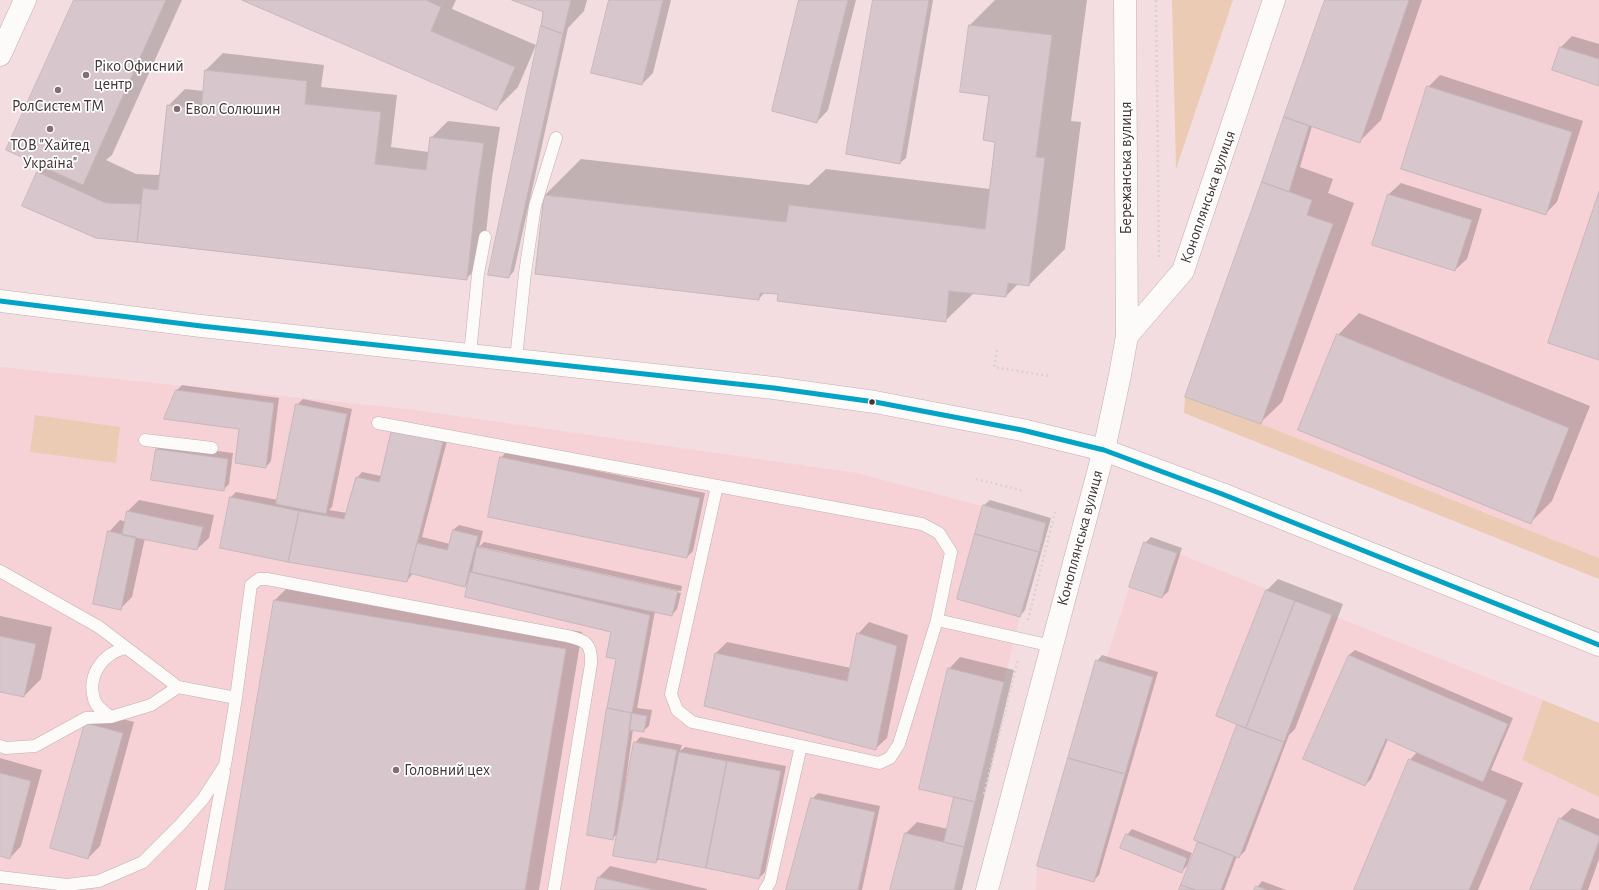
<!DOCTYPE html>
<meta charset="utf-8">
<style>
body{margin:0}
canvas{display:block;background:#f3dde0}
</style>
<canvas width="1599" height="890"></canvas>
<script>
const c = document.querySelector('canvas').getContext('2d');
c.lineJoin = 'round';
function paint(path, color) { c.fillStyle = color; c.fill(path, 'evenodd'); }
function strokePath(path, color, width, dash) { c.strokeStyle = color; c.lineWidth = width; c.lineCap = dash ? 'butt' : 'round'; c.setLineDash(dash || []); c.stroke(path); }
function write(font, color, halo, rows, align = 'center') {
  c.font = font + ' "Alegreya Sans",sans-serif'; c.lineWidth = 3.5; c.setLineDash([]); c.textBaseline = 'middle'; c.strokeStyle = halo; c.fillStyle = color; for (const [text, x, y, turn = 0] of rows) {
    c.save(); c.translate(x, y); c.rotate((+turn || 0) * Math.PI / 180); c.textAlign = isNaN(turn) ? turn : align; if (halo) c.strokeText(text, 0, 0); c.fillText(text, 0, 0); c.restore();
  }
}
paint(new Path2D(`
 M1325,0H1599V558L1261,424L1185,397L1262,182Z
 M0,367L408,409L857,473L1046,523L1014,639L954,890H0Z
 M1144,542L1177,553L1543,700L1522,760L1599,797V890H1036L1037,866L1096,660L1105,663Z`), '#f6d2d6');
paint(new Path2D(`
 M1172,0H1233L1176,169Z
 M1185,397L1261,424L1599,558V579L1184,413Z
 M35,415L120,427L116,463L30,452Z
 M1543,700L1599,723V797L1522,760Z`), '#ebcbb3');
paint(new Path2D(`
 M75,0H182L112,155L106,160L136,174L158,175L161,172L168,106L185,89L204,91L206,70L223,53L324,65L321,87L397,95L391,147L429,152L431,138L448,121L500,127L492,178L483,262L466,279L97,238L24,205L38,172L44,166Z
 M245,0H456L452,9L536,45L518,87L496,109Z
 M515,0H587L584,11L568,28L514,271L509,277L544,11Z
 M610,0H671L653,73L642,84Z
 M800,0H856L828,110L817,122Z
 M874,0H933L906,158L900,163Z
 M995,0H1087L1071,121L1081,122L1065,249L1029,285L1018,284L1006,296L974,293L945,321L779,293L765,292L759,299L545,195L581,159L809,185L826,169L990,189L996,141L990,95L961,91L970,25Z
 M1326,0H1422L1381,120L1359,142L1312,126L1300,167L1333,179L1328,193L1354,203L1282,402L1260,423L1263,183Z
 M1572,36L1599,44V84L1554,70L1561,47Z
 M1440,75L1583,121L1557,202L1545,214L1428,87Z
 M1401,183L1482,209L1467,259L1455,270L1373,244L1389,194Z
 M1359,313L1590,406L1552,501L1530,523L1338,335Z
 M182,385L279,398L271,461L266,467L240,428L176,391Z
 M303,399L352,409L332,507L329,510L347,513L357,478L362,472L381,476L393,430L448,437L422,537L450,544L453,530L459,525L483,531L479,547L484,542L682,586L681,591L481,547V549L681,593L677,609L672,615L655,611L637,708L652,710L649,726L643,731L633,729L624,794H626L635,743L640,737L682,745L680,751L685,747L786,766L765,872L759,878L660,858L656,862L618,833L612,839L617,658L612,632L469,582L465,586L413,573L407,581L230,498L236,492L278,500L297,405Z
 M162,444L233,453L229,484L223,490L157,449Z
 M506,452L705,493L693,551L687,557L501,458Z
 M139,500L214,515L209,538L197,549L145,538L132,597L120,609L109,532L120,520L126,522L128,511Z
 M990,500L1051,518L1025,610L1020,616L984,505Z
 M1151,537L1182,548L1168,592L1162,597L1145,543Z
 M1278,579L1343,604L1295,729L1289,735L1245,851L1239,857L1237,856L1224,890H1180L1199,841L1195,840L1240,724L1267,590Z
 M292,583L582,632L539,890H226L275,600Z
 M0,616L52,627L41,679L24,696L0,691Z
 M869,622L908,635L887,738L875,749L716,653L727,642L851,668L858,634Z
 M1355,650L1513,718L1491,770L1523,783L1478,890H1355L1410,760L1417,752L1388,739L1371,779L1365,785L1349,655Z
 M1102,655L1158,672L1099,875L1094,880L1097,661Z
 M960,657L1014,670L962,890H891L906,833L917,822L948,829L955,796L949,669Z
 M97,712L134,722L100,846L88,858L86,724Z
 M0,758L42,770L21,846L10,858L0,855Z
 M818,793L880,806L862,890H787L812,799Z
 M1572,808L1599,819V859L1588,890H1531L1560,819Z
 M1132,829L1192,853L1187,866L1181,872L1127,835Z
 M610,866L707,889V890H596L599,877Z
 M1262,881L1286,890H1255Z`), '#0003');
const building = new Path2D(`
 M74,0H166L83,185L6,150Z
 M242,0H426L441,7L431,31L515,67L497,110Z
 M512,0H571L563,34L541,26L543,12Z
 M609,0H663L642,85L591,73Z
 M799,0H848L817,123L772,111Z
 M873,0H929L900,164L846,154Z
 M1325,0H1409L1360,143L1284,117Z
 M969,25L1052,35L1036,157L1045,158L1029,286L1008,283L1006,297L949,291L946,322L777,301L778,294L760,293L759,300L535,274L544,195L786,222L789,205L985,229L995,142L983,140L989,96L960,92Z
 M541,26L563,34L509,278L488,275Z
 M1560,47L1599,59V86L1552,70Z
 M205,70L307,81L305,104L381,112L375,164L426,170L430,137L484,143L476,196L467,280L137,242L143,188L158,190L167,105L201,109Z
 M1427,86L1572,132L1546,215L1401,169Z
 M1284,117L1309,126L1289,192L1262,182Z
 M37,172L106,203L141,204L137,242L96,238L22,206Z
 M1262,182L1312,200L1307,215L1333,224L1261,424L1185,397Z
 M1599,192V360L1548,343Z
 M1388,194L1472,220L1455,271L1372,245Z
 M1337,334L1569,428L1531,524L1298,430Z
 M176,390L274,403L266,468L235,463L239,429L164,419Z
 M296,404L347,414L326,514L276,504Z
 M392,429L443,442L407,582L288,562L299,511L344,519L356,477L379,482Z
 M156,449L228,459L224,491L151,480Z
 M500,457L700,498L687,558L488,517Z
 M230,497L299,511L288,562L220,548Z
 M983,505L1046,523L1039,552L975,534Z
 M127,511L203,527L197,550L122,535Z
 M453,530L478,536L465,587L409,573L417,543L447,550Z
 M108,531L136,537L121,610L93,604Z
 M975,534L1039,552L1020,617L957,599Z
 M1144,542L1177,553L1162,598L1129,587Z
 M477,547L678,591L672,616L472,572Z
 M470,572L650,615L632,713L607,708L616,659L606,657L611,632L465,597Z
 M1266,590L1295,601L1246,728L1216,716Z
 M274,600L566,649L525,890H225Z
 M1295,601L1332,615L1284,742L1246,728Z
 M857,633L897,646L876,750L704,706L715,653L847,681Z
 M0,636L36,644L24,697L0,692Z
 M1349,655L1508,724L1483,782L1386,739L1365,786L1303,759Z
 M1096,660L1153,677L1125,774L1068,758Z
 M948,668L1004,682L975,802L919,789Z
 M607,708L632,713L613,840L587,835Z
 M632,713L647,716L644,732L629,730Z
 M85,723L123,733L88,859L50,848Z
 M1237,725L1284,742L1239,858L1194,840Z
 M634,742L677,750L656,863L613,856Z
 M679,752L727,761L706,868L658,859Z
 M1068,758L1125,774L1094,882L1037,866Z
 M1409,759L1507,800L1469,890H1354Z
 M727,761L781,771L759,879L706,868Z
 M0,773L31,781L10,859L0,856Z
 M954,797L975,802L964,847L944,842Z
 M811,798L875,812L858,890H786Z
 M1559,818L1599,836V841L1581,890H1530Z
 M905,833L964,847L954,890H890Z
 M1126,834L1187,858L1182,873L1120,848Z
 M1198,842L1234,856L1221,890H1195L1181,885Z
 M598,877L654,890H595Z
 M1181,885L1195,890H1179Z
 M1256,886L1267,890H1254Z`);
paint(building, '#d7c6cb');
strokePath(building, '#c6b7bc', 1);
const lane = new Path2D(`
 M470,354L478,274L485,237
 M516,359L525,273L535,206L556,138
 M378,423L922,524L939,533L951,552L937,620L899,744L890,758L879,763L692,722L677,710L671,694L717,486
 M145,440L212,448
 M0,571L99,627L178,687
 M937,620L1052,646
 M111,717C104,712 96,707 94,699C87,675 103,653 126,648
 M0,746L6,748L35,746L86,718L111,717L151,705L178,687L236,698
 M0,877L67,885L99,881L143,862L180,825L203,799L225,765L236,698L251,585L259,579H267L567,636C586,640 592,644 591,664L554,890
 M202,890L224,772
 M765,890L770,882L801,746`);
const street = new Path2D(`
 M0,55L25,0
 M1127,336L1183,271L1274,0
 M987,890L1104,450`);
const secondary = new Path2D(`
 M0,301L201,326L774,388L875,402L1022,430L1104,450L1222,494L1599,645
 M1104,450L1120,375L1127,336L1125,0`);
strokePath(lane, '#c0afb1', 13);
strokePath(street, '#c0afb1', 23);
strokePath(secondary, '#c0afb1', 23);
strokePath(new Path2D(`
 M1156,0L1159,259
 M997,350L994,367L1049,376
 M976,479L1024,491
 M1028,620L1055,512
 M984,794L1018,660`), '#d9d2d3', 2.5, [2, 3]);
strokePath(lane, '#fdfafa', 12);
strokePath(street, '#fdfafa', 22);
strokePath(secondary, '#fdfafa', 22);
strokePath(new Path2D(`
 M0,301L201,326L774,388L875,402L1022,430L1104,450L1222,494L1599,645`), '#03a3c6', 5);
for (const [x, y, r, color] of [
 [86,75,4,"#816f72"],
 [58,90,4,"#816f72"],
 [177,109,4,"#816f72"],
 [50,129,4,"#816f72"],
 [872,402,3.5,"#433436"],
 [396,770,4,"#816f72"]
]) { const dot = new Path2D(); dot.arc(x, y, r, 0, 2 * Math.PI); c.fillStyle = color; c.fill(dot); strokePath(dot, '#fff', 1.5); }
write('16px', '#433436', '#fff', [
 ["Ріко Офисний",94,66],
 ["центр",94,84],
 ["РолСистем ТМ",58,106,"center"],
 ["Евол Солюшин",185,109],
 ["ТОВ \"Хайтед",50,145,"center"],
 ["Україна\"",50,163,"center"],
 ["Головний цех",404,770]
], 'left');
write('16px', '#433436', '#fff', [
 ["Бережанська вулиця",1126,168,-90],
 ["Коноплянська вулиця",1208,197,-71],
 ["Коноплянська вулиця",1080,538,-75]
]);
</script>
